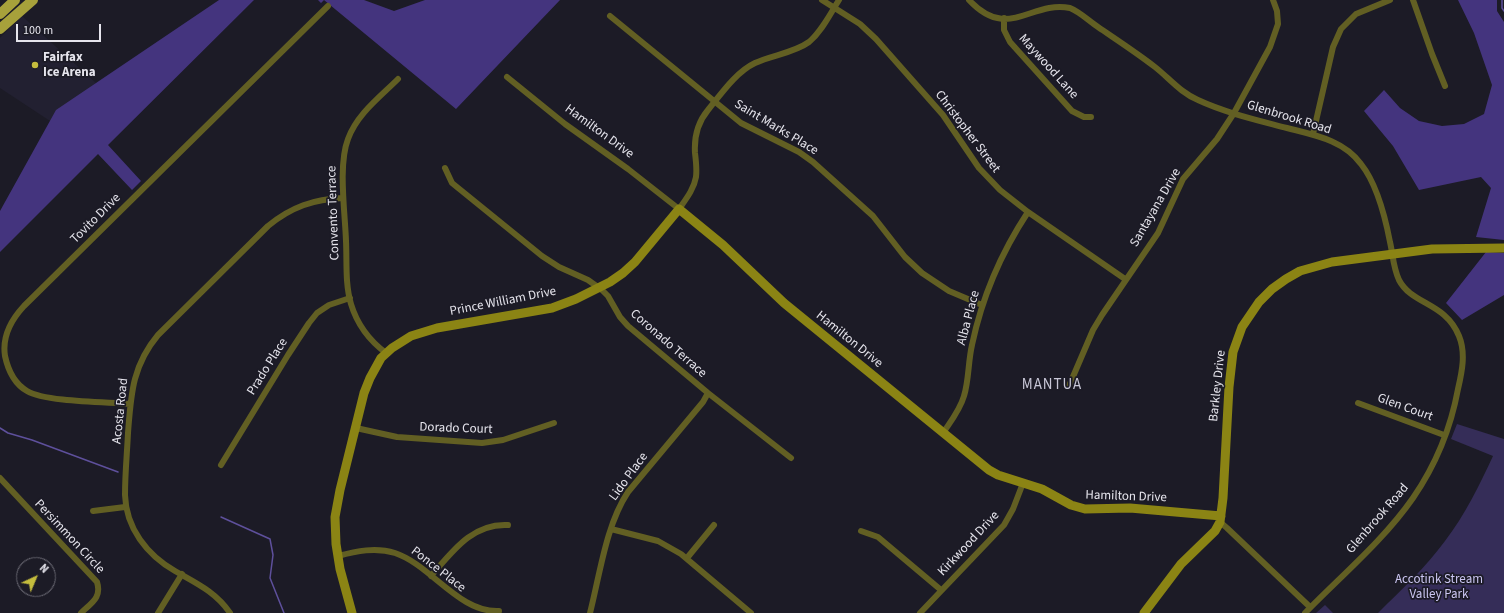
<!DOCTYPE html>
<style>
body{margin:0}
#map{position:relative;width:1504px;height:613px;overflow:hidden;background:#1c1b26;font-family:"Source Sans 3",sans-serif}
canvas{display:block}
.north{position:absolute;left:16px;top:557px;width:40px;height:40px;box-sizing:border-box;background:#1c1b26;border:1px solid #6d6c76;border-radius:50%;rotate:44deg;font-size:11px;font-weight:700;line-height:16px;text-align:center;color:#e6e5ed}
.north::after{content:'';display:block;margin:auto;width:14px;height:18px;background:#c4bc3d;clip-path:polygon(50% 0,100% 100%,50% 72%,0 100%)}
.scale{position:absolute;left:16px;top:24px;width:85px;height:18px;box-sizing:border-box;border:2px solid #e6e5ed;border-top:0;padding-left:5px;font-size:12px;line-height:14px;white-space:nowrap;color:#e6e5ed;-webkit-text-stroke:3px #1c1b26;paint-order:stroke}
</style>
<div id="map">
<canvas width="1504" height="613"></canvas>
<div class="north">N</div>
<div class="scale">100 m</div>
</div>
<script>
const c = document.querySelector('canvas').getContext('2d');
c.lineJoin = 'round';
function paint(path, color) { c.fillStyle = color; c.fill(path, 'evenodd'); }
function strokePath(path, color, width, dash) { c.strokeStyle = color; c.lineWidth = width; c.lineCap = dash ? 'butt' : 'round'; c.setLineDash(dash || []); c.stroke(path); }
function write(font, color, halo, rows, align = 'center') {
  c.font = font + ' "Source Sans 3",sans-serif'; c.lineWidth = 3.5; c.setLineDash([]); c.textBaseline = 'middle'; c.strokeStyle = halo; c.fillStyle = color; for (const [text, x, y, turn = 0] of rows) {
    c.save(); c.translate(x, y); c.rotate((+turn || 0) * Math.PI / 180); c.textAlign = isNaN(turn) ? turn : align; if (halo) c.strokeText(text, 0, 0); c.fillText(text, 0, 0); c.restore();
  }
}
paint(new Path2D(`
 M22,16L96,83L50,121L0,88V38Z`), '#222031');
paint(new Path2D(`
 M1457,424L1504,439V613H1378C1401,590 1426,567 1445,541C1465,515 1479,486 1493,456L1451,439Z
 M1325,605L1333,613H1316Z`), '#352d58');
paint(new Path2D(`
 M219,0H254L108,145L141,181L132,190L98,154L0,252V211L56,110Z
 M318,0H364L394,11L425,0H560L456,109L324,0L321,3Z
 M1458,0H1497V11L1504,22V240L1476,237L1491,188L1481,177L1419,190L1393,146L1364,111L1384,90L1400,108L1419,121L1442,126L1464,124L1484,114L1492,85L1474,33Z
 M1486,252L1504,253V295L1462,320L1446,303Z`), '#44347e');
strokePath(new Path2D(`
 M1502,0V8L1504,11
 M0,428L8,433L32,440L118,472
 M221,517L270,539L273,555L270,578L284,613`), '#5e509c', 1.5);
strokePath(new Path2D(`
 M822,0L860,24L876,39L943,115L979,168L1000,190L1028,212L1125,279
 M969,0C1008,42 1031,0 1070,8C1080,12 1089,21 1098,27C1117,40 1137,53 1155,67C1169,78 1181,93 1198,100C1226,113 1257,120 1287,128C1314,135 1344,140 1361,164C1377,184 1385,216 1390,242C1393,255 1393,267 1399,280C1412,305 1445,302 1459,336C1466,353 1462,372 1458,389C1451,427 1435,466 1413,498C1383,541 1341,576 1305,613
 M1413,0L1432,54L1445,86
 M610,16L741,123L799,152L813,162L873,216L905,257L922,273L949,291L982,305
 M1004,18V30L1010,42L1072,111L1084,117H1091
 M507,77L565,124L628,169L679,209C686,199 694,189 696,177C697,169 696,161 695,153C694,137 698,122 708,110C721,94 736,72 755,63C772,55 794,53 809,42C822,31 830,14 839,0
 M1313,134L1333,47L1341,29L1356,14L1390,0
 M445,168L452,183L542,256L559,267L588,280L602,290L608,296L620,317L628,326L708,393L791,458
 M386,353C370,341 357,324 351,304C345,284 347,262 346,241C345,212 338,165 348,139C357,114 380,97 398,79
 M1069,386L1093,330L1102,315L1158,233L1183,179L1217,139L1234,113L1270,47L1278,24L1277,11L1273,0
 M1358,403L1444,435
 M130,404C107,402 45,402 27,391C15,384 8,370 5,356C2,337 11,320 24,306L328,6
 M356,428L397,437L482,443L503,440L554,423
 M943,433C951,421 960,410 964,396C969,380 968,362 972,345C982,297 1001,253 1028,212
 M221,465L288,355L309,323L317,313L329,305L350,298
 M0,478L97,582C102,598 91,603 81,613
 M93,511L125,507
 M1220,522L1227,528L1310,607
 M611,529L658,541L681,554L751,613
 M861,531L878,537L941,590
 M338,556C356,551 376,547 395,553C431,565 459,613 499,611
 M687,558L714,525
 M431,576C452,552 472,523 508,525
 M158,613L182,574
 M230,613C216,592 196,583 175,571C147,555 126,528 125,495C125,474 127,454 128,433C131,395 132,366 158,335L268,226C291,207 314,199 343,198
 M590,613C600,574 606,525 628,492L703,402L708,393
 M920,613L1004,525L1013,509L1023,483`), '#625f23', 6);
strokePath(new Path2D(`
 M352,613L340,569L336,544L335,517L340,490L364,393L370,378L381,358L392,348L411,336L437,328L552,308L576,299L610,282L623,273L635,262L679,209L723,245L784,303L989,470L998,475L1042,489L1071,505L1085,509L1130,508L1221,516
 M1144,613L1181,564L1215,531L1220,522L1223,498L1229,387L1233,352L1242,327L1259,302L1272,289L1286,279L1300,271L1332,262L1432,249L1504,248`), '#8b8414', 9);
strokePath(new Path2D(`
 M0,14L15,0
 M0,29L33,0`), '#a7a13b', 10);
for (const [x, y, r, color] of [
 [35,65,4,"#c4bc3d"]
]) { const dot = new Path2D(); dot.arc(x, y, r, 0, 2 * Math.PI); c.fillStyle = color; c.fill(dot); strokePath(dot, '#1c1b26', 1.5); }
write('bold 13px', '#e6e5ed', '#1c1b26', [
 ["Fairfax",43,58],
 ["Ice Arena",43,73]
], 'left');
write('13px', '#e6e5ed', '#1c1b26', [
 ["Maywood Lane",1048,67,48],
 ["Glenbrook Road",1289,118,17],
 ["Saint Marks Place",776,128,31],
 ["Hamilton Drive",599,132,36],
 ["Christopher Street",967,132,53],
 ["Santayana Drive",1156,208,-60],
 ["Convento Terrace",334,213,-92],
 ["Tovito Drive",96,219,-45],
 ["Prince William Drive",503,302,-11],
 ["Alba Place",969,318,-75],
 ["Hamilton Drive",849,340,39],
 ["Coronado Terrace",668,344,41],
 ["Prado Place",268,367,-58],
 ["Barkley Drive",1218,386,-84],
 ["Glen Court",1405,408,20],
 ["Acosta Road",121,411,-84],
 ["Dorado Court",456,429,2],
 ["Lido Place",629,477,-54],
 ["Hamilton Drive",1126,497,2],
 ["Glenbrook Road",1378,519,-49],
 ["Persimmon Circle",69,537,47],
 ["Kirkwood Drive",969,544,-47],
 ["Ponce Place",438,570,38]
]);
write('13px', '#cbc6f1', '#1c1b26', [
 ["Accotink Stream",1439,580],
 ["Valley Park",1439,595]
]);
c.letterSpacing = '1px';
write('15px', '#c8c7d7', '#1c1b26', [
 ["MANTUA",1052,386]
]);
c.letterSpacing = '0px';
</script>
